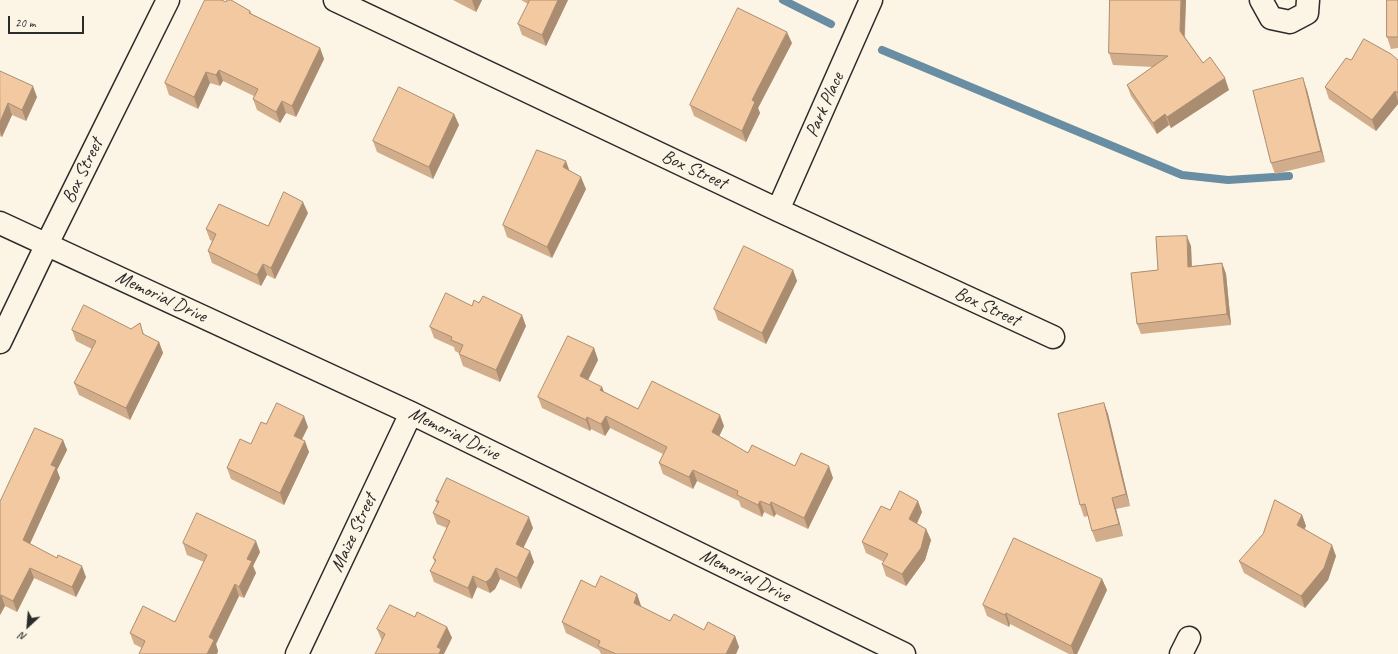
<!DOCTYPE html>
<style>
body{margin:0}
#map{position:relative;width:1398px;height:654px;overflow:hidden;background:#fcf5e5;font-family:Caveat,sans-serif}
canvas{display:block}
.north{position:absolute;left:8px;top:606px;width:40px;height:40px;-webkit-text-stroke:3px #fcf5e5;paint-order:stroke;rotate:206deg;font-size:11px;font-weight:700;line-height:16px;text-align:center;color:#2b2b2b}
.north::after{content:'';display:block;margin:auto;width:14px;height:18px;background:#2b2b2b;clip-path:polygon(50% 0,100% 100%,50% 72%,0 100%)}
.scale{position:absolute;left:8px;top:16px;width:76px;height:18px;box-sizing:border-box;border:2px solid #2b2b2b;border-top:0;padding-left:5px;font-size:12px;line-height:14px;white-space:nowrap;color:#2b2b2b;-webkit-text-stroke:3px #fcf5e5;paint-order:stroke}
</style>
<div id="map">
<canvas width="1398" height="654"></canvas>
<div class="north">N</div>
<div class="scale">20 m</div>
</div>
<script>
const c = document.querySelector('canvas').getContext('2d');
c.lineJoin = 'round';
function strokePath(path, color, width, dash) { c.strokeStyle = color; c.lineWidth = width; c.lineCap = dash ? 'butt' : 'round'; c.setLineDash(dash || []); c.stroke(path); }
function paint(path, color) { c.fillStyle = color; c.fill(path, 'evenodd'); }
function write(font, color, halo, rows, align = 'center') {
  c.font = font + ' Caveat,sans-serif'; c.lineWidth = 3; c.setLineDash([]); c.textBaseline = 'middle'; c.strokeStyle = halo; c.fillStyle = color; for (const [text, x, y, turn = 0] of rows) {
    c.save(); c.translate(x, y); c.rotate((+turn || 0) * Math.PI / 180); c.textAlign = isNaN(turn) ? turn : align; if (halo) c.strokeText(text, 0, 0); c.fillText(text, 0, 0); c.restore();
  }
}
strokePath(new Path2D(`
 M783,0L831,24
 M882,50L1182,175L1228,180L1289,176`), '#698ea3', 8);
const minor = new Path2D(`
 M335,0L778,210L1053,337
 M1261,0L1271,18L1290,22L1307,13L1308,0
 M778,210L871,0
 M0,223L411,413L904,654
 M0,342L47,244L168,0
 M297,654L411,413
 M1181,654L1189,638`);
strokePath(minor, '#2b2b2b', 25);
strokePath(minor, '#fcf5e5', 22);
paint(new Path2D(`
 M453,0H482L476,12Z
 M521,0H568L546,46L522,35L518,24L528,4Z
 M1110,0H1186L1185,37L1203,63L1229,90L1171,128L1169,125L1157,134L1131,96L1127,85L1153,67L1113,65L1109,53Z
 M1398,0V48L1391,49L1387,37Z
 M226,2L250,11L252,14L320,48L324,59L296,117L286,113L280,123L257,110L253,99L254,96L223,81L220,86L210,83L198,109L169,95L165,83Z
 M792,43L758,108L760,113L746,142L694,116L690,105Z
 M1351,60H1398V104L1376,131L1329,99L1325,87Z
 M0,71L37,97L26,121L12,115L2,137L0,136Z
 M1307,90L1325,162L1275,174L1271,163Z
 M454,114L459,125L433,179L377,152L373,141Z
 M586,189L552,258L507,237L503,225Z
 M308,213L275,279L267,275L261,286L212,263L208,251L212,241L210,240L206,229L268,226Z
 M1191,246L1192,266L1222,263L1226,274L1231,325L1141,334L1137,324L1158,270Z
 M793,270L797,281L766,344L718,320L714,309Z
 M472,306L526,326L500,382L463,366L459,354V353L455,351L454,347L434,338L430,327Z
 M140,323L144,335L159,342L163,353L130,420L79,395L74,383L92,349L76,341L72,330L131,329Z
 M594,348L598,360L588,380L602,387L604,392L638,409L724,426L719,436L748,453L795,466L833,478L808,529L776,514L774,517L764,512L762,517L741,507L739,501L697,481L693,489L663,474L659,463L663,454L610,428L605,436L591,429L590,431L542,408L538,397Z
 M1104,403L1108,414L1130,506L1116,509L1123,536L1096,542L1092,531L1088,516L1084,517L1080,505Z
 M266,424L308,427L302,439L309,452L284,505L231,479L227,468L251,444Z
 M63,440L67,450L57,470L60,478L30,544L86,577L76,597L34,578L17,612L5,606L0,615V502Z
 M447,478L533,528L523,548L534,562L521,589L500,579L495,589L490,593L477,587L472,599L434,582L430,571L435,562L433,558L447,528L437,524L433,513L437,504L436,501Z
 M890,510L922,512L917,524L926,529L931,540L925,560L906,586L886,576L882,564L884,562L866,553L862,542Z
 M1302,515L1306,526L1304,529L1336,556L1328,580L1305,608L1244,573L1239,561Z
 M183,543L260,552L253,566L256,573L244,598L239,596L216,644L218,651L217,654H139L142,648L134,644L130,633L175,622L204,562L187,555Z
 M1102,579L1107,590L1077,654H1069L1010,624L1009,627L987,616L983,605Z
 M595,587L637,594L641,606V607L670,621L704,630L735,636L739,647L736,654H601L599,650L566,633L562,622Z
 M415,617L447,627L452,638L382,641L377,629Z`), '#d1ad8b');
paint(new Path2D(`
 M472,0H482L476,12Z
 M558,0H568L546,46L542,35Z
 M1181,0H1186L1184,42L1180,31Z
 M787,32L792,43L758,108L760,113L746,142L742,131L752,100Z
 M320,48L324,59L296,117L292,106Z
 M219,70L223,81L220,86L216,75Z
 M206,72L210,83L198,109L194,97Z
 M1225,78L1229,90L1171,128L1167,117Z
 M1303,78L1307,90L1325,162L1321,151Z
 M33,86L37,97L26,121L22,110Z
 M1395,91L1398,101V104L1376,131L1372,120Z
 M282,101L286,113L280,123L276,112Z
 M8,103L12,115L2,137L0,131V122Z
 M454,114L459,125L433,179L429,167Z
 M1165,114L1169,125L1157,134L1153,123Z
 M566,161L570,172L563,167Z
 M581,177L586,189L552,258L547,247Z
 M303,202L308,213L275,279L271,268Z
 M1187,236L1191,246L1192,277L1188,267Z
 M1222,263L1226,274L1231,325L1227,314Z
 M263,264L267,275L261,286L257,275Z
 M793,270L797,281L766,344L762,333Z
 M522,315L526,326L500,382L496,370Z
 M159,342L163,353L130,420L126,408Z
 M594,348L598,360L584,388L580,376Z
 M602,387L606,398L600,390Z
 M1104,403L1108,414L1130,506L1126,494Z
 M720,415L724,426L716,443L712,432Z
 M304,416L308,427L298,447L294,436Z
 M606,416L610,428L605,436L601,424Z
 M587,417L591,429L590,431L586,420Z
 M63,440L67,450L57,470L60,478L27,550L23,540L51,465Z
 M305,441L309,452L284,505L280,493Z
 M829,466L833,478L808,529L804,518Z
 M693,470L697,481L693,489L689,477Z
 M1112,498L1116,509L1123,536L1119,524Z
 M760,501L764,512L762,517L758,505Z
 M918,501L922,512L913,531L909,519Z
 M771,502L776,514L774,517L770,505Z
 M1302,515L1306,526L1301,537L1297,525Z
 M529,517L533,528L520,555L516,544Z
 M926,529L931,540L925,560L906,586L902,574Z
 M256,541L260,552L253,566L256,573L244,598L239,587L247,559Z
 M1332,545L1336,556L1328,580L1305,608L1301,596Z
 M530,551L534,562L521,589L517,578Z
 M82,566L86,577L76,597L72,587Z
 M30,568L34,578L17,612L13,601Z
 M496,568L500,579L495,589L490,593L486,582Z
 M473,576L477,587L472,599L468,588Z
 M1102,579L1107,590L1077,654H1074L1071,646Z
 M235,584L239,596L216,644L218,651L217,654H207L209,637Z
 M637,594L641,606L638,615L634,603Z
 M1,595L5,606L0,615V597Z
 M1006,613L1010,624L1009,627L1005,615Z
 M447,627L452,638L444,654H439L437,647Z
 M735,636L739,647L736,654H726Z`), '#aa8d71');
const building = new Path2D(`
 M205,0H221L226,2L227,0H231L250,11L249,13L320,48L292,106L282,101L276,112L253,99L258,89L219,70L216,75L206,72L194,97L165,83Z
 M530,0H558L542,35L518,24Z
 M1110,0H1181L1180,31L1203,63L1210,57L1225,78L1167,117L1165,114L1153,123L1127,85L1168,56L1109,53Z
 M1387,0H1398V37H1387Z
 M738,8L787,32L752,100L755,102L742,131L690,105Z
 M1364,39L1391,54L1398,60V93L1395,91L1372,120L1325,87L1346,58L1351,60Z
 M0,71L33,86L22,110L8,103L0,122Z
 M1303,78L1321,151L1271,163L1253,91Z
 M399,87L454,114L429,167L373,141Z
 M537,150L566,161L563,167L581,177L547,247L503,225Z
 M284,192L303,202L271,268L263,264L257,275L208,251L216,234L206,229L219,204L268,226Z
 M1187,236L1188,267L1222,263L1227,314L1137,324L1131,273L1158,270L1156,237Z
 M744,246L793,270L762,333L714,309Z
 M446,293L472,306L474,300L479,303L483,296L522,315L496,370L459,354L463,345L451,340L452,337L430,327Z
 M84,305L131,329L140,323L143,334L159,342L126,408L74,383L96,341L72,330Z
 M568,336L594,348L580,376L602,387L600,390L638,409L652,381L720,415L712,432L748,453L752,445L795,466L801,453L829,466L804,518L771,502L770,505L760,501L758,505L737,495L738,491L693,470L689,477L659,463L667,447L606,416L601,424L587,417L586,420L538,397Z
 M277,403L304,416L294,436L305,441L280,493L227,468L240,439L251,444L261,422L266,424Z
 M1104,403L1126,494L1112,498L1119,524L1092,531L1085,504L1080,505L1058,414Z
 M35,428L63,440L51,465L56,467L23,540L57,558L58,555L82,566L72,587L30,568L13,601L1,595L0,597V502Z
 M447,478L529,517L516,544L530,551L517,578L496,568L491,578L486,582L473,576L468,588L430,571L436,560L433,558L450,521L433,513L439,501H436Z
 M900,491L918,501L909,519L926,529L921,548L902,574L882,564L888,554L862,542L881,506L890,510Z
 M1275,500L1302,515L1297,525L1332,545L1324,568L1301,596L1239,561L1263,534Z
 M197,513L256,541L247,559L252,561L239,587L235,584L209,637L214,640L207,654H139L145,641L130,633L143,606L175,622L207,555L183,543Z
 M1014,538L1102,579L1071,646L1006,613L1005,615L983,605Z
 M601,576L637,594L634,603L670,621L674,614L704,630L708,622L735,636L726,654H616L598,646L600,641L562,622L581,580L595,587Z
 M390,605L415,617L417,612L447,627L437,647L441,649L439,654H375L385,634L377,629Z`);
paint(building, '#f3c9a2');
strokePath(building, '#aa8d71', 1);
write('19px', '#2b2b2b', '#fcf5e5', [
 ["Park Place",825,105,-66],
 ["Box Street",694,170,25],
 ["Box Street",83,171,-64],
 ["Memorial Drive",161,297,25],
 ["Box Street",987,307,25],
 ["Memorial Drive",454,434,26],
 ["Maize Street",354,533,-65],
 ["Memorial Drive",745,576,26]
]);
</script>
